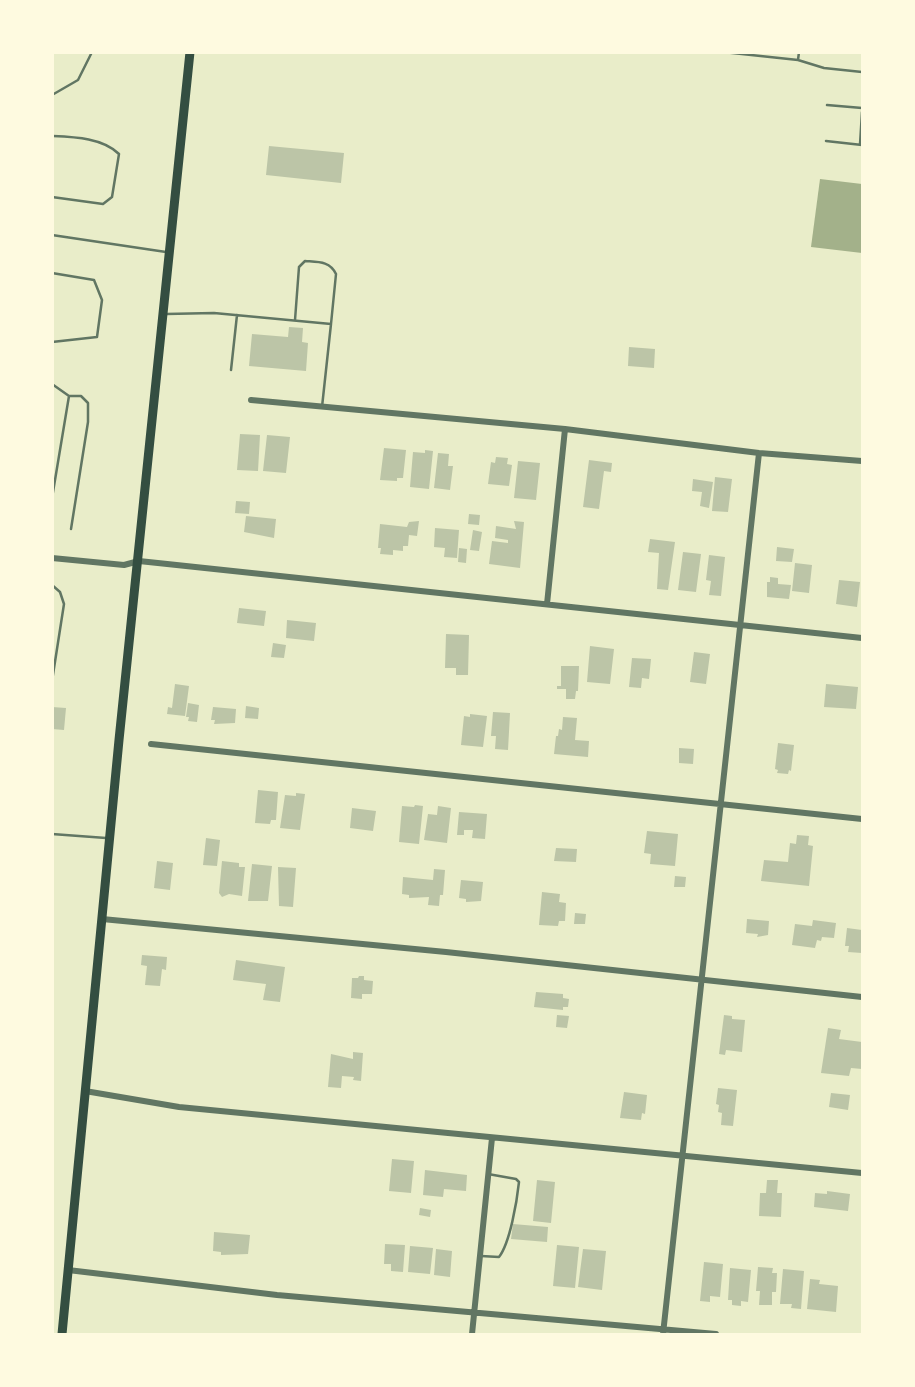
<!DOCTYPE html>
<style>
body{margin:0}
#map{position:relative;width:915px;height:1387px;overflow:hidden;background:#e9edc9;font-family:Arial,sans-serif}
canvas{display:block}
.frame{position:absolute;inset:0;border:54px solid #fefae0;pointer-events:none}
</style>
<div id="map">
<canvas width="915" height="1387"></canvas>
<div class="frame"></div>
</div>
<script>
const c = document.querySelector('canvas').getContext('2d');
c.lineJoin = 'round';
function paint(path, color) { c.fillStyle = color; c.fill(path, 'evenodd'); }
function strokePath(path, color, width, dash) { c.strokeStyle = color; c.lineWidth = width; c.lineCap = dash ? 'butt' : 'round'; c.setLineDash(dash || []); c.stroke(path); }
paint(new Path2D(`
 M820,179L862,184V253L811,247Z`), '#a3b18a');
paint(new Path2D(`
 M269,146L344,153L341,183L266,175Z
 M289,327L303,328L302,342L308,343L306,371L249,366L252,334L288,337Z
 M629,347L655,349L654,368L628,366Z
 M240,434L260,435L258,471L237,470Z
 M267,435L290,437L286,473L263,471Z
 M384,448L406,450L403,478H397V481L380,480Z
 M425,450L433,451L429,489L410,487L413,452L425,453Z
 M438,453L449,454L448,466H453L450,490L434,488Z
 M496,457L508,458L507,464L512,465L509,486L488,484L491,462L495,463Z
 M589,460L612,463L611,472L604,471L599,509L583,507Z
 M518,461L540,463L536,500L514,498Z
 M715,477L732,479L728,512L712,511Z
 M693,479L713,482L709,508L700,506L702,492L692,491Z
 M236,501L250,502L249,514L235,513Z
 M469,514L480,515L479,525L468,524Z
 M246,516L276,519L274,538L244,532Z
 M419,521L417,536L409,535L408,546H403V551L393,550V555L380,554L381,548H378L380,524L407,527L409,522Z
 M514,521L524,522L520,568L489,564L492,541L508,543V540L495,538L496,526L516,529Z
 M435,528L459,530L457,558L444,557L445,548L434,547Z
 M473,530L482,532L479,551L470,550Z
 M650,539L675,542L668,590L657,589L659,553L648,552Z
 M777,547L794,549L792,562L776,561Z
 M459,548L467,549L466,563L458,562Z
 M683,552L701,554L696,592L678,590Z
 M709,555L725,557L721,596L709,595L711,581L706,580Z
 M795,563L812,565L809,593L792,591Z
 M770,577L778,578V584L791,585L789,599L767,597V582H770Z
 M839,580L860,582L857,607L836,604Z
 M239,608L266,611L264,626L237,623Z
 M287,620L316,623L314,641L286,638Z
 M446,634L469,635L468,675H456V668H445Z
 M273,643L286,645L284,658L271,657Z
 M590,646L614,649L610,684L587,682Z
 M694,652L710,654L706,684L690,682Z
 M632,658L651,659L649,679L642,678L641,688L629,687Z
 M561,666H579L578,691H576L575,699H566V689H557V686H561Z
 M175,684L189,686L185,716L167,714L168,707L172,708Z
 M826,684L858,687L856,709L824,707Z
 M188,703L199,705L197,722L188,721L189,717H186Z
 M246,706L259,708L258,719L245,718Z
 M52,707L66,708L64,730L52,729Z
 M213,707L236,709L235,723L214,724L215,720H211Z
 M493,712L510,713L508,750L495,749L496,736H491Z
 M470,714L487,716L483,747L461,745L464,716L470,717Z
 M563,717L577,718L575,740L589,741L588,757L554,754L556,736H558L559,729L562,730Z
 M778,743L794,745L791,771L789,770L788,774L777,773L778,770L775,769Z
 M679,748L694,749L693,764L679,763Z
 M258,790L278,792L276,820H271L270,824L255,823Z
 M296,793L305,794L300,830L280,828L285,795L296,796Z
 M415,805L423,806L419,844L399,842L402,806L414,807Z
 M438,806L451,808L447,843L424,840L428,814L437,815Z
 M352,808L376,811L373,831L350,828Z
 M459,812L487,814L485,839L472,838L473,830H464V835H457Z
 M647,831L678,834L675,866L650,864L651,854L644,853Z
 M797,835L809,836L808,845L813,846L809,886L761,881L764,860L788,862L790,843L796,844Z
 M206,838L220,840L217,866L203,865Z
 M556,848L577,849L576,862L554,861Z
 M157,861L173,863L170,890L154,888Z
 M222,861L239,863V867H245L242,896L229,894L222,897L219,893Z
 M252,864L272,866L268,901H248Z
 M278,867L296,868L293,907L279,906Z
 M434,869L445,870L443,895H440L439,906L428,905L429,897L409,898V895L402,894L403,877L433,880Z
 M675,876L686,877L685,887H674Z
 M461,880L483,882L481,901L466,902V899L459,898Z
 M542,892L560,894L559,902L566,903L565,921H559L558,926L539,925Z
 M575,913L586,914L585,924H574Z
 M747,919L769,921L768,935L757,937L758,934L746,933Z
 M813,920L836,923L834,938L822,937L821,941L817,940L815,948L792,945L795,924L812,926Z
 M847,928L862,930V953L848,952L849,946H845Z
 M142,955L167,957L166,970L162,969L160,986L145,985L147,966L141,965Z
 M236,960L285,967L280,1002L263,1000L266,984L233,980Z
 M359,976H364V980L373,981L372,994H362V999L351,998L352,978H358Z
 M536,992L563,994V998L569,999L568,1007H563V1010L534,1007Z
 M557,1015L569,1016L567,1028L556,1027Z
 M724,1015L732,1016V1019L745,1020L742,1052L726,1050L725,1055L719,1054Z
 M828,1028L841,1030L839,1039L862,1042V1069L851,1068L849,1076L821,1073Z
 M353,1052L363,1053L361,1081L353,1080L354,1077L342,1076L341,1088L328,1087L331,1054L353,1059Z
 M718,1088L737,1090L733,1126L721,1125L722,1113L718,1112L719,1105L716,1104Z
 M624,1092L647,1095L645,1114L642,1113L641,1120L620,1118Z
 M831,1093L850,1095L848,1110L829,1107Z
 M392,1159L414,1161L411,1193L389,1191Z
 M425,1170L467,1175L466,1191L444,1189L443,1197L423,1195Z
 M537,1180L555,1182L551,1223L533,1221Z
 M767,1180H778L777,1193H782L781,1217L759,1216L760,1193H766Z
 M827,1191L850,1194L848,1211L814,1207L815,1193L827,1194Z
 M420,1208L431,1210L430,1217L419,1215Z
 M513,1224L548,1227L547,1242L511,1239Z
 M214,1232L250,1235L248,1254L221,1255V1252L213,1251Z
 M385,1244L405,1245L403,1272L391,1271V1264H384Z
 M557,1245L579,1247L575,1288L553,1286Z
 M410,1246L433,1248L430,1274L408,1272Z
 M436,1249L452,1251L450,1277L434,1275Z
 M583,1249L606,1251L602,1290L578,1287Z
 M704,1262L723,1264L720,1297L710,1296V1302L700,1301Z
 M758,1267L773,1268L772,1273H777L776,1292H772V1305H759L760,1291H756Z
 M730,1268L751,1270L748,1302L741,1301V1306L732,1305V1300H728Z
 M783,1269L804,1271L801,1309L791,1308L792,1304H780Z
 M810,1279L820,1280L819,1284L838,1286L836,1312L807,1309Z`), '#bcc5a7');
strokePath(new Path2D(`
 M723,52L798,60L824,68L862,72
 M798,60L799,52
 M52,95L78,80L92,52
 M827,105L862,108
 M52,136C75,137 103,138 119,154L112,197L103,204L52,197
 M826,141L862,145
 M860,144L862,112
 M52,235L166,252
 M52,273L94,280L102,300L97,337L52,342
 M166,314L214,313L331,324L322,407
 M295,320L299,267L305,261C318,262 330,261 336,274L331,324
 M231,370L237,315
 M52,384L69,396
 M52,498L69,396H81L88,403V422L71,529
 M52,585L60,592L64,604L52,681
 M52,834L106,838
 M481,1256L499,1257C510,1243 517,1201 519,1182L516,1179L488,1174`), '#617663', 2.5);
strokePath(new Path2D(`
 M251,400L565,429L759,453L862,461
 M52,558L124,565L139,561L862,638
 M547,604L565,429
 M151,744L862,819
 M102,919L446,952L862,997
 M85,1091L179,1107L862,1173
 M68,1270L277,1295L716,1334
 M472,1334L492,1138
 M663,1334L759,453`), '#617663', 6);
strokePath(new Path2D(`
 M62,1334L119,740L190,52`), '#344e41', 9);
</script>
